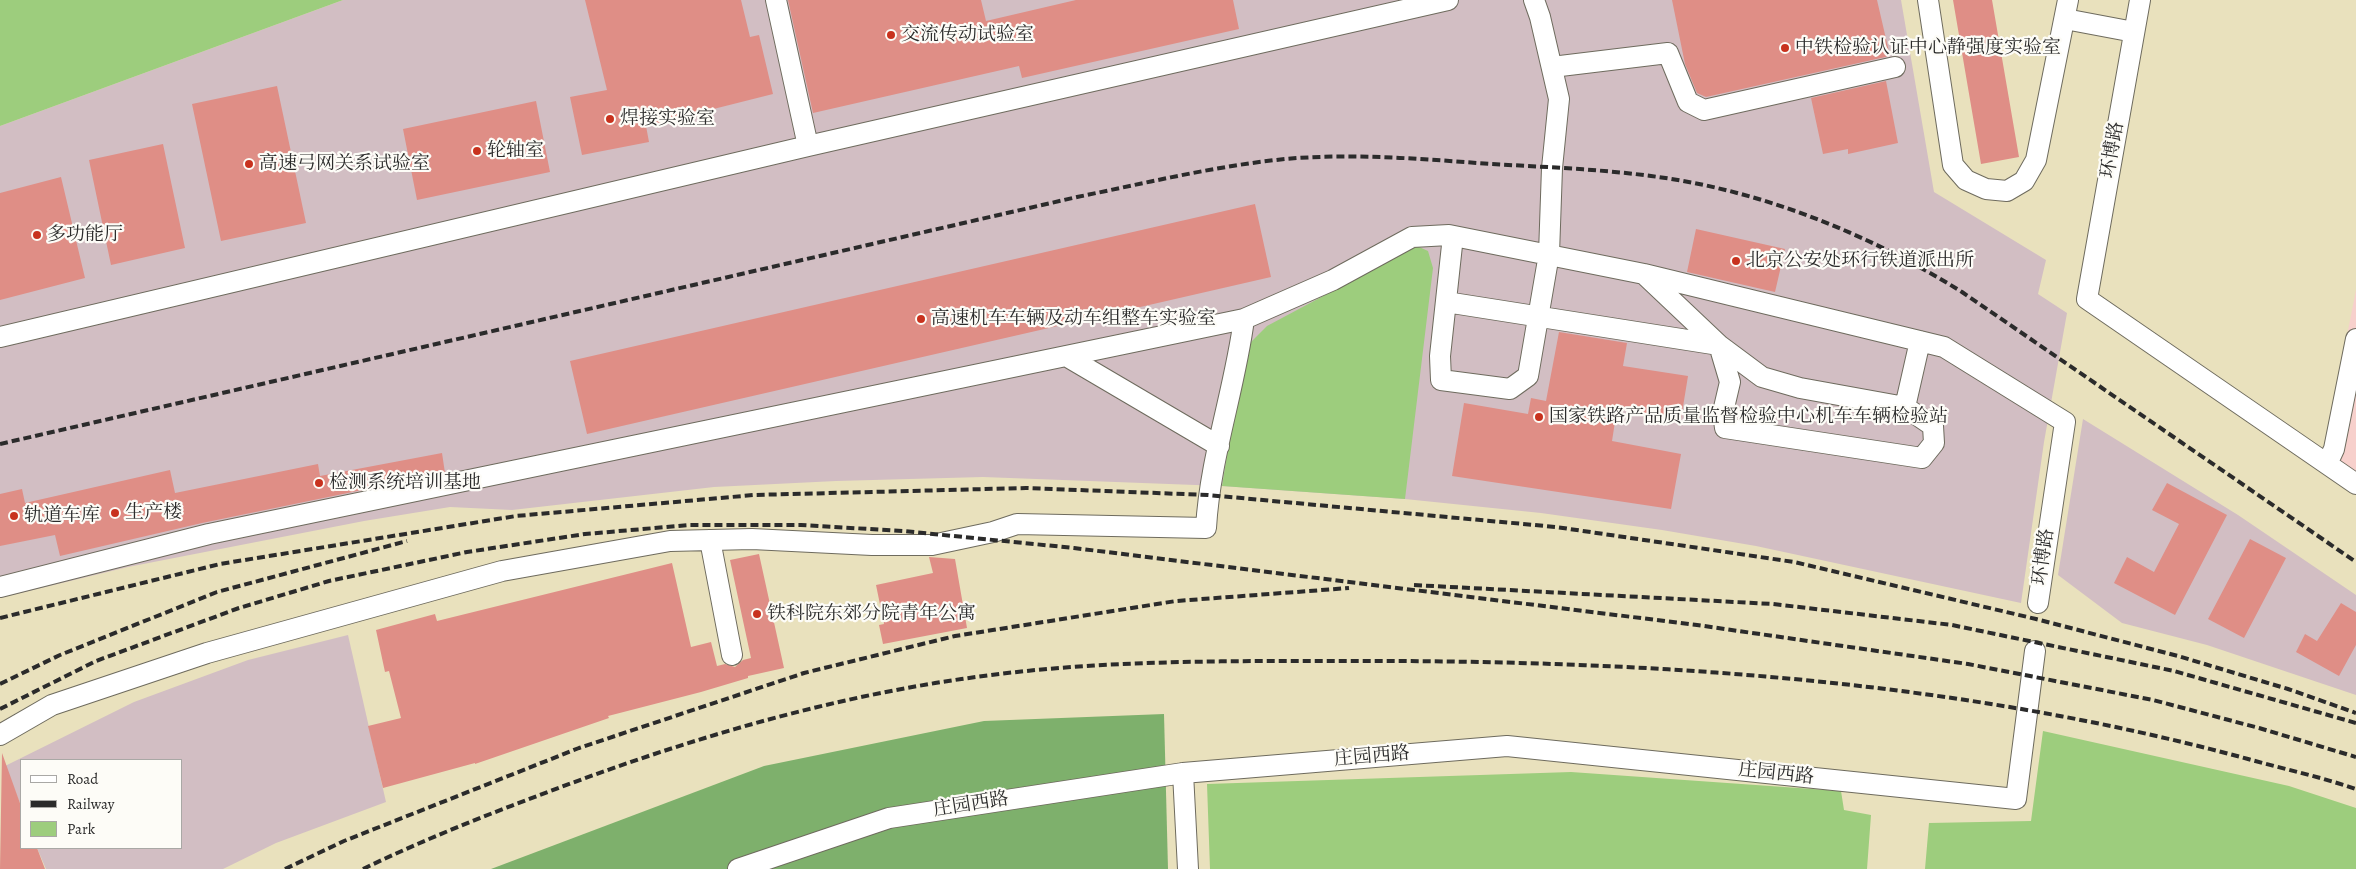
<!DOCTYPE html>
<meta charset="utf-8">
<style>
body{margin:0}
#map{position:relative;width:2356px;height:869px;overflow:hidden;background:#e9e1bd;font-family:Alegreya,serif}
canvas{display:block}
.legend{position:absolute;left:20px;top:759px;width:162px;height:90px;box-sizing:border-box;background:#fdfcf7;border:1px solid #a9a8a5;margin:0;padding:6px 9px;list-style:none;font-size:15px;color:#2b2b2b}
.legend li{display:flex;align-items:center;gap:10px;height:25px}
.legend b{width:25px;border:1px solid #a9a8a5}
</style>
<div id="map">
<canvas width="2356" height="869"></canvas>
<ul class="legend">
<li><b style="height:6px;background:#fff"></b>Road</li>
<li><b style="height:6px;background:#2b2b2b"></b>Railway</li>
<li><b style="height:14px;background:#9dcd7d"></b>Park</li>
</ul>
</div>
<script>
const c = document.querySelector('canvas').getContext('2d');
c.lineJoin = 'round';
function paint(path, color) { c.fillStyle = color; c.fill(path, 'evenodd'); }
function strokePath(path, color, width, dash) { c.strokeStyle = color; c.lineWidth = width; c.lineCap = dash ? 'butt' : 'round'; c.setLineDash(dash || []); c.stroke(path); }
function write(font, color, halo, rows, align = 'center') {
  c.font = font + ' Alegreya,"Noto Serif SC",serif'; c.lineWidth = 4.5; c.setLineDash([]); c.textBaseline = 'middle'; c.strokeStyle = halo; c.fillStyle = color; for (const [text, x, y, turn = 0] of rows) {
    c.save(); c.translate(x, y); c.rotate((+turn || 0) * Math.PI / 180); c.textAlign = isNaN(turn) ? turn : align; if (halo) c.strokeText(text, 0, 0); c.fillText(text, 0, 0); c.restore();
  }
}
paint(new Path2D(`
 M2356,290V473L2324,451Z`), '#f7d0cc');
paint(new Path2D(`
 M343,0H1901L1934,192L2046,260L2038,294L2067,313L2044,442L2021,603L1756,546L1662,530L1541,513L1405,499L1222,486L983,477L836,481L714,487L512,510L450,507L364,521L128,567L0,598V126Z
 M2083,419L2238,515L2356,595V695L2207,645L2122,623L2058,575Z
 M348,635L386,802L276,843L223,869H46L37,848H181V760H21V806L5,766L134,702L248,660Z`), '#d2bec3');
paint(new Path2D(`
 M0,0H343L0,126Z
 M1417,246L1428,251L1433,268L1405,499L1222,486L1237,393L1251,342L1267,326Z
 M2043,731L2289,786L2356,808V869H1925L1929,823L2031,821Z
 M1571,772L1841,791L1844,810L1871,815L1867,869H1210L1207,784Z`), '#9dcd7d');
paint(new Path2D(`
 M1164,714L1168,869H491L764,766L984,721Z`), '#7eb06c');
paint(new Path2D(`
 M585,0H741L750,37L759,35L773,94L646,126L649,142L582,155L570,97L607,90Z
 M788,0H981L986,21L1076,0H1233L1239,29L1022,78L1019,66L813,113Z
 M1672,0H1877L1890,56L1706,97L1697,93L1685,64Z
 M1953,0H1992L2019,157L1981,164Z
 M1886,81L1898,143L1848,154V149L1823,154L1811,98Z
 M277,86L306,223L221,241L192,104Z
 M536,101L550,172L417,200L403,129Z
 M163,144L185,248L111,265L89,160Z
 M61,177L85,278L0,300V193Z
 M1255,204L1271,277L587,434L570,361Z
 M1696,229L1785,249L1775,292L1687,272Z
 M1559,332L1627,343L1623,366L1688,376L1681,419L1617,409L1612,441L1681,454L1671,509L1452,476L1464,403L1528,414L1531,398L1546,401Z
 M442,453L445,473L202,523L60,556L55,535L0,546V494L22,489L25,503L170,470L175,493L318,464L320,476Z
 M2167,483L2227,515L2175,615L2114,583L2127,557L2154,572L2179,524L2152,510Z
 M2250,539L2286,558L2244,638L2208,619Z
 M759,554L784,668L748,676V678L701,692L608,716L609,718L475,764V763L383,788L368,726L401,718L389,671L385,672L376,630L435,614L437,621L672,563L691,647L711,642L717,666L725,664L735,667L743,660L751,658L730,560Z
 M929,557L955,559L967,628L883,644L879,625L884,624L876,585L933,573Z
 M2341,603L2356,612V645L2339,676L2296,652L2305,634L2317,641Z
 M2,753L21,806V848H37L45,869H0Z`), '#df8e86');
const minor = new Path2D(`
 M776,0L808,146
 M1928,0L1953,165L1966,180L1986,189L2007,191L2024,181L2036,160L2068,0
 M2140,0L2087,299L2356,484
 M2065,19L2134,32
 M1552,67L1668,53L1688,102L1704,110L1895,67
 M1453,236L1440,356L1441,380L1510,389L1528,376L1549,254L1552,168L1559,99L1540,17L1534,0
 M1446,302L1719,345L1762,377L1800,388L1905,407L1933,426L1934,443L1922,458L1725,428L1723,412L1730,382L1719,345L1645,275
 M0,337L808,146L1448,0
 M1066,356L1219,446
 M1905,407L1920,341
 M2327,464L2334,449L2356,339
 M710,540L732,655
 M0,587L209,534L1244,319
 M0,735L52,705L207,653L502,571L670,541L752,539L872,545H932L993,532L1017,524L1206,528C1210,457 1235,389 1244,319L1333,280L1412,237L1449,235L1644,274L1944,347L2065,422L2038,603
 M1183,773L1188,869
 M738,869L889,818L1183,773L1507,746L2016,799L2035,651`);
strokePath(minor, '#6e6b5e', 22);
strokePath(minor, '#fff', 20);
strokePath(new Path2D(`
 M0,444L1077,197C1146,183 1215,166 1285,159C1353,153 1423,159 1491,164C1544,167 1598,169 1651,176C1761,190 1869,234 1962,292L2356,562
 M1414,585L1773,604L1952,625L2174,671L2356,723
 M0,618L220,564L516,516L754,495L1026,488L1208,495L1556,527L1794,562L2036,619L2178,656L2288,689L2356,713
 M0,684L60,655L217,592L407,541
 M0,709L96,661L239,608L329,581L467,552L585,534L690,525H801L903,531L1074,548L1697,625L1968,664L2153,700L2259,728L2356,757
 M285,869L344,841L579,748L804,673L955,636L1176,601L1349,588
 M363,869C427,838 494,812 561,787C695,737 834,696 976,677C1098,660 1221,661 1344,661C1647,660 1955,679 2248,759C2284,769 2321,777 2356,789`), '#2b2b2b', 4, [8, 4]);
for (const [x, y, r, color] of [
 [891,35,5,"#c8321e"],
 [1785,48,5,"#c8321e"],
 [610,119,5,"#c8321e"],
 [477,151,5,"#c8321e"],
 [249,164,5,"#c8321e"],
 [37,235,5,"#c8321e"],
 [1736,261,5,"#c8321e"],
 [921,319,5,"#c8321e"],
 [1539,417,5,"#c8321e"],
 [319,483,5,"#c8321e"],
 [115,513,5,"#c8321e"],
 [14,516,5,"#c8321e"],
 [757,614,5,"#c8321e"]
]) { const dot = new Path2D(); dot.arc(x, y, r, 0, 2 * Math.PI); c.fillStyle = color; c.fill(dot); strokePath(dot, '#fdfcf7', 2); }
write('19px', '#2b2b2b', '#fdfcf7', [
 ["交流传动试验室",901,35],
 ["中铁检验认证中心静强度实验室",1795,48],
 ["焊接实验室",620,119],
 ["轮轴室",487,151],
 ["高速弓网关系试验室",259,164],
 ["多功能厅",47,235],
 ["北京公安处环行铁道派出所",1746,261],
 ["高速机车车辆及动车组整车实验室",931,319],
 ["国家铁路产品质量监督检验中心机车车辆检验站",1549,417],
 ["检测系统培训基地",329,483],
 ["生产楼",125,513],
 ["轨道车库",24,516],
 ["铁科院东郊分院青年公寓",767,614]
], 'left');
write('19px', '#2b2b2b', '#fdfcf7', [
 ["环博路",2113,150,-80],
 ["环博路",2044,557,-82],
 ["庄园西路",1372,757,-5],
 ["庄园西路",1776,774,6],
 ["庄园西路",971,805,-9]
]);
</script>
